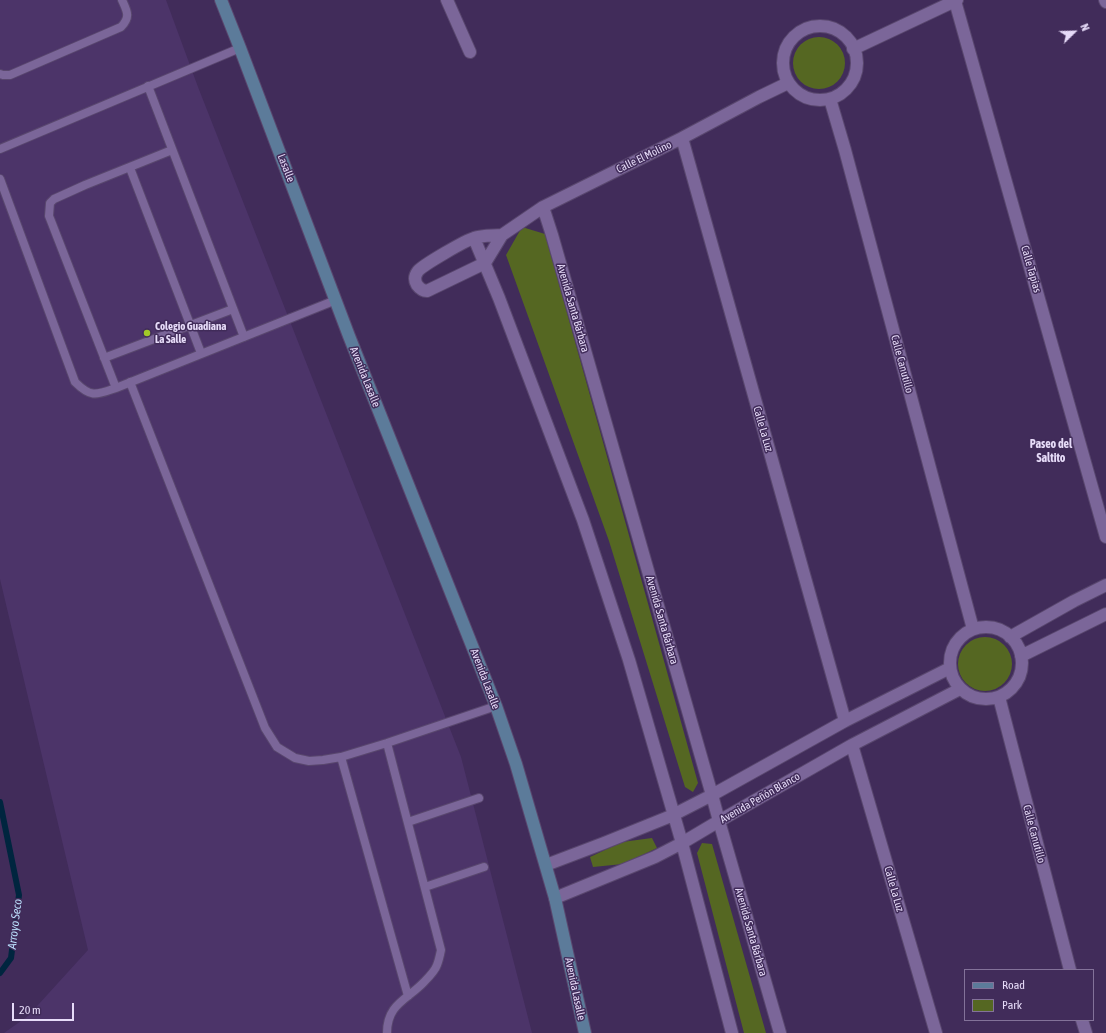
<!DOCTYPE html>
<meta charset="utf-8">
<style>
body{margin:0}
#map{position:relative;width:1106px;height:1033px;overflow:hidden;background:#412c5a;font-family:"Asap Condensed",sans-serif}
canvas{display:block}
.legend{position:absolute;left:964px;top:969px;width:130px;height:52px;box-sizing:border-box;background:#412c5a;border:1px solid #837299;margin:0;padding:5px 7px;list-style:none;font-size:12px;color:#e6dbf8}
.legend li{display:flex;align-items:center;gap:8px;height:20px}
.legend b{width:20px;border:1px solid #837299}
.north{position:absolute;left:1054px;top:12px;width:40px;height:40px;-webkit-text-stroke:3px #412c5a;paint-order:stroke;rotate:67deg;font-size:11px;font-weight:700;line-height:16px;text-align:center;color:#e6dbf8}
.north::after{content:'';display:block;margin:auto;width:14px;height:18px;background:#e6dbf8;clip-path:polygon(50% 0,100% 100%,50% 72%,0 100%)}
.scale{position:absolute;left:12px;top:1003px;width:62px;height:18px;box-sizing:border-box;border:2px solid #e6dbf8;border-top:0;padding-left:5px;font-size:12px;line-height:14px;white-space:nowrap;color:#e6dbf8;-webkit-text-stroke:3px #412c5a;paint-order:stroke}
</style>
<div id="map">
<canvas width="1106" height="1033"></canvas>
<ul class="legend">
<li><b style="height:5px;background:#5c7b9a"></b>Road</li>
<li><b style="height:11px;background:#556722"></b>Park</li>
</ul>
<div class="north">N</div>
<div class="scale">20 m</div>
</div>
<script>
const c = document.querySelector('canvas').getContext('2d');
c.lineJoin = 'round';
function paint(path, color) { c.fillStyle = color; c.fill(path, 'evenodd'); }
function strokePath(path, color, width, dash) { c.strokeStyle = color; c.lineWidth = width; c.lineCap = dash ? 'butt' : 'round'; c.setLineDash(dash || []); c.stroke(path); }
function write(font, color, halo, rows, align = 'center') {
  c.font = font + ' "Asap Condensed",sans-serif'; c.lineWidth = 3; c.setLineDash([]); c.textBaseline = 'middle'; c.strokeStyle = halo; c.fillStyle = color; for (const [text, x, y, turn = 0] of rows) {
    c.save(); c.translate(x, y); c.rotate((+turn || 0) * Math.PI / 180); c.textAlign = isNaN(turn) ? turn : align; if (halo) c.strokeText(text, 0, 0); c.fillText(text, 0, 0); c.restore();
  }
}
paint(new Path2D(`
 M0,0H166L198,87L461,757L532,1033H4L28,1016L88,950L0,579Z`), '#4c3469');
paint(new Path2D(`
 M793 63a26 26 0 1 1 52 0a26 26 0 1 1-52 0Z
 M522,227L545,234L698,783L693,792L685,787L609,541L506,255Z
 M958 664a27 27 0 1 1 54 0a27 27 0 1 1-54 0Z
 M652,838L657,848L623,864L593,867L590,857L622,842Z
 M702,843L712,844L766,1033H744L697,853Z`), '#556722');
strokePath(new Path2D(`
 M0,802L19,895L11,958L0,973`), '#00253f', 6);
const lane = new Path2D(`
 M0,74L3,75H10L121,27C131,17 127,11 122,0
 M148,86L244,337
 M0,149L240,48
 M130,168L201,353
 M0,179L75,382C91,398 96,395 116,388L336,300
 M104,358L233,309
 M130,382L265,728L277,747L295,758L309,761L323,760L341,757L387,743L496,706
 M116,388L51,221L49,216L50,203L54,199L85,185L172,150
 M341,757L408,996
 M408,822L479,798
 M425,887L484,867
 M387,1033C387,1004 407,1000 424,982C428,978 435,971 437,965C439,960 440,955 441,950L387,743`);
const street = new Path2D(`
 M447,0L470,52
 M1105,0L1106,2
 M955,1L1106,537
 M783 63a37 37 0 1 1 74 0a37 37 0 1 1-74 0Z
 M853,49L957,0
 M830,99L845,150L973,629
 M682,138L845,721
 M543,207L552,235L712,795L719,821L780,1033
 M502,235C493,236 483,235 474,238C466,240 423,265 418,271C415,275 414,280 417,285C420,289 423,291 427,291L485,263L502,235L543,207L682,138L759,97L788,83
 M474,238L499,298L583,520L629,660L682,843L732,1033
 M950 663a36 36 0 1 1 72 0a36 36 0 1 1-72 0Z
 M1010,637L1074,601L1106,585
 M1021,656L1106,614
 M999,697L1070,970
 M852,745L936,1033
 M546,865L604,843L671,816L712,795L845,721L950,668
 M555,898L655,857L682,843L719,821L852,745L960,689
 M1082,1020L1086,1033`);
const secondary = new Path2D(`
 M221,0L240,48L349,336L496,706L516,764L555,898L585,1033`);
strokePath(lane, '#59476e', 10);
strokePath(street, '#59476e', 14);
strokePath(secondary, '#59476e', 14);
strokePath(lane, '#7b6699', 8);
strokePath(street, '#7b6699', 12);
strokePath(secondary, '#5c7b9a', 12);
for (const [x, y, r, color] of [
 [147,333,4,"#a2c928"]
]) { const dot = new Path2D(); dot.arc(x, y, r, 0, 2 * Math.PI); c.fillStyle = color; c.fill(dot); strokePath(dot, '#412c5a', 1.5); }
write('11px', '#e6dbf8', '#412c5a', [
 ["Calle El Molino",644,157,-26],
 ["Lasalle",286,168,69],
 ["Calle Tapias",1031,269,74],
 ["Avenida Santa Bárbara",573,308,74],
 ["Calle Canutillo",902,364,75],
 ["Avenida Lasalle",365,377,68],
 ["Calle La Luz",763,429,74],
 ["Avenida Santa Bárbara",662,620,74],
 ["Avenida Lasalle",485,679,69],
 ["Avenida Peñón Blanco",760,798,-30],
 ["Calle Canutillo",1034,834,75],
 ["Calle La Luz",894,889,74],
 ["Avenida Santa Bárbara",751,932,74],
 ["Avenida Lasalle",575,989,78]
]);
write('bold 11px', '#e6dbf8', '#412c5a', [
 ["Colegio Guadiana",155,327],
 ["La Salle",155,340]
], 'left');
write('bold 12px', '#e6dbf8', '#412c5a', [
 ["Paseo del",1051,444],
 ["Saltito",1051,458]
]);
write('italic 12px', '#badefb', '#412c5a', [
 ["Arroyo Seco",15,924,-83]
]);
</script>
